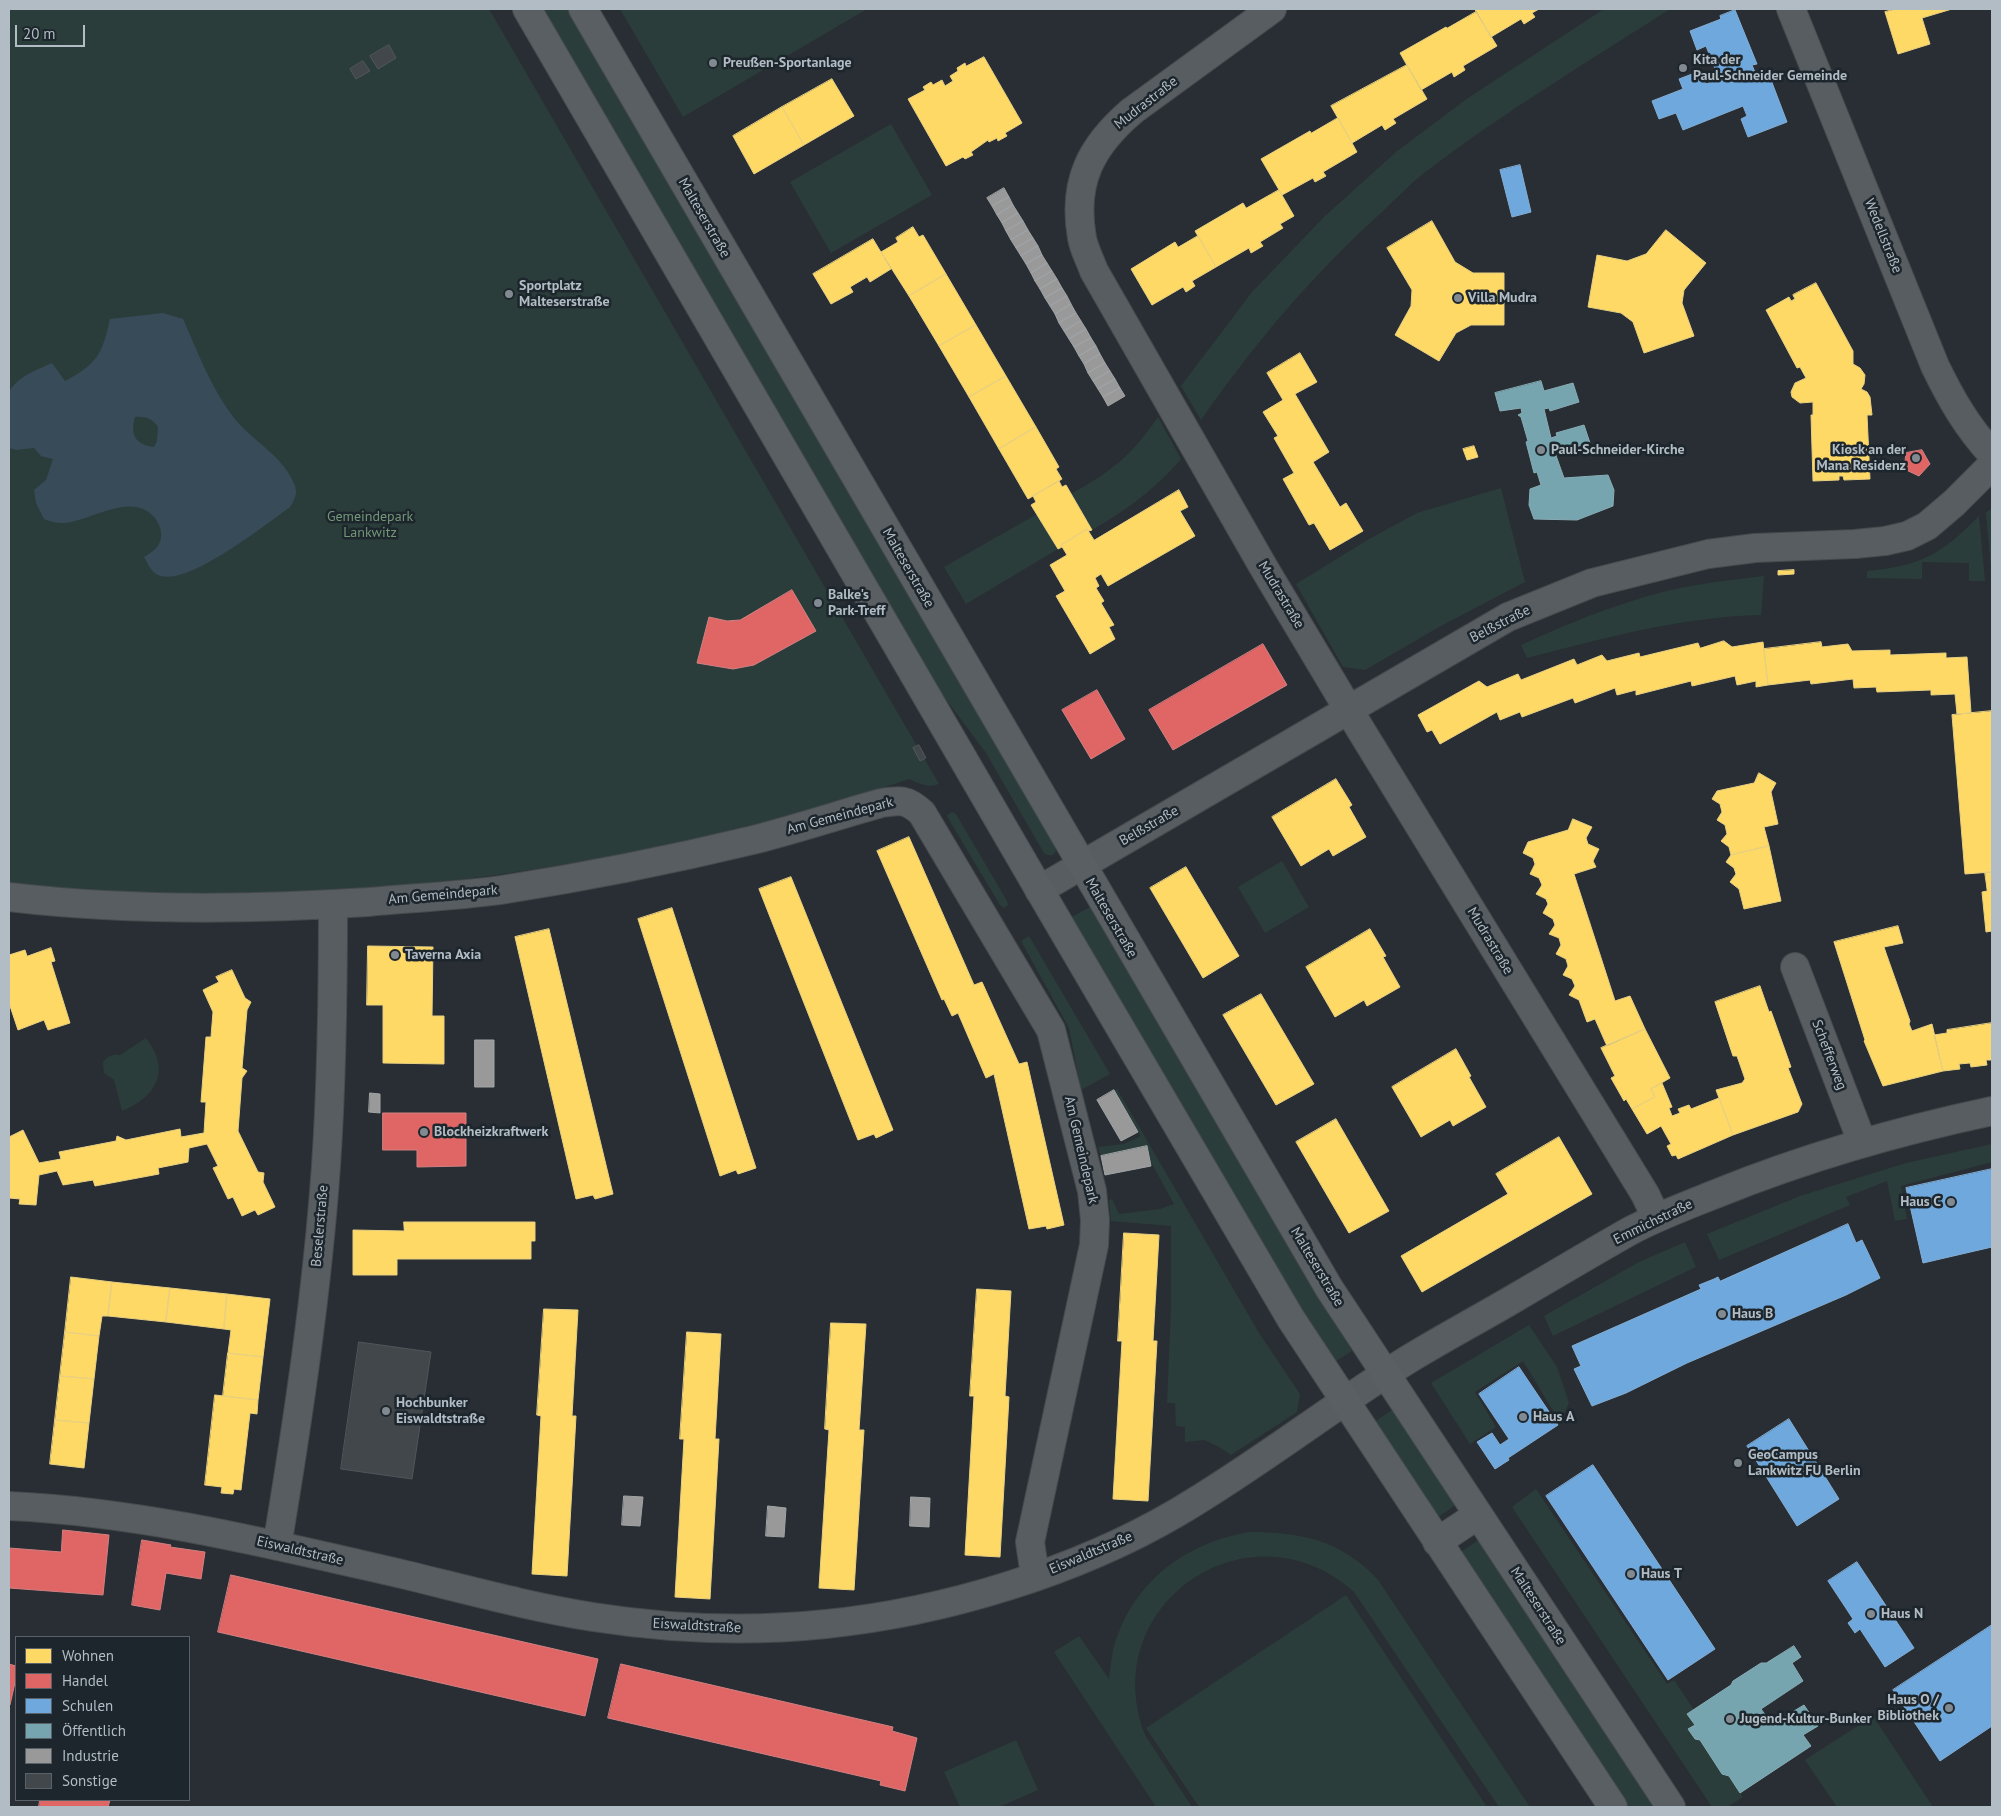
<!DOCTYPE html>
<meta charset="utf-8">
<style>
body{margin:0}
#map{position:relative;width:2001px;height:1816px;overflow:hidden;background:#282e33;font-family:"PT Sans",sans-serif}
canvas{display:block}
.frame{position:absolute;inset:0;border:10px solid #b2bcc4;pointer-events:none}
.legend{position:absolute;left:15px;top:1636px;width:175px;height:165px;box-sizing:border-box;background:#1d262c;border:1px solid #596269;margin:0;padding:6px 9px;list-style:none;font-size:15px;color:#b2bcc4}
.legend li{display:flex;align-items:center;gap:10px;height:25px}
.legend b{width:25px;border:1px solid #596269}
.scale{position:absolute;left:15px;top:25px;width:70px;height:22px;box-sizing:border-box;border:2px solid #b2bcc4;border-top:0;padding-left:6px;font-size:15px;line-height:18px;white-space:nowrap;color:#b2bcc4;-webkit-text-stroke:4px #1d262c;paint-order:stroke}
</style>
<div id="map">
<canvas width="2001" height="1816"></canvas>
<div class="frame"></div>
<ul class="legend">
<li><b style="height:14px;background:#ffd966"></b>Wohnen</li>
<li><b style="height:14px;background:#e06666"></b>Handel</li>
<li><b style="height:14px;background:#6fa8dc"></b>Schulen</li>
<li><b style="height:14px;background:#76a5af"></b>Öffentlich</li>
<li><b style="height:14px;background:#999"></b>Industrie</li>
<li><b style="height:14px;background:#41474b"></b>Sonstige</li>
</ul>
<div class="scale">20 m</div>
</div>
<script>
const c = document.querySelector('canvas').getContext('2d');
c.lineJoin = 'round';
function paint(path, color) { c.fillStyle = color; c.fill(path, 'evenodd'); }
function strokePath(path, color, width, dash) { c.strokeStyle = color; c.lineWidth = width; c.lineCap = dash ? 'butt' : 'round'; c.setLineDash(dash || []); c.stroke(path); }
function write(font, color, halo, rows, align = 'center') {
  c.font = font + ' "PT Sans",sans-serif'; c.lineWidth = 5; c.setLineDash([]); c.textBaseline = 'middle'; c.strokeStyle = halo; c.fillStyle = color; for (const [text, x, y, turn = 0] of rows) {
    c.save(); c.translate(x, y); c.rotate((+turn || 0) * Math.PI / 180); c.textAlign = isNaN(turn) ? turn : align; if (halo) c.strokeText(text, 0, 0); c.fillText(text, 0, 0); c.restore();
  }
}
paint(new Path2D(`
 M9,9H489L939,784C928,788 920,784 909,779C860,796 810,810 760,823C516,886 260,910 9,883Z
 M541,9H568L1055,846L1056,851L1053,855H1048L1044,853L986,753L936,686Z
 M620,9H867L683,117Z
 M1604,9H1670C1588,62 1502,113 1424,173C1409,185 1396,199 1382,212C1313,274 1254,344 1201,420L1181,386L1252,292L1325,216L1396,152L1468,98Z
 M891,124L932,195L831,253L790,182Z
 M1158,417L1181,459C1154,490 1128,509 1092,530L1071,494C1112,471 1130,457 1158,417Z
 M1501,488L1525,582L1439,627L1365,670L1343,667L1296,584L1369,539L1417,513Z
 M1992,509V581L1986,512Z
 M1037,514L1058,549L966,604L944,567Z
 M1979,516L1985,581H1969V563L1922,562V579L1867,578V571C1921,566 1942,554 1979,516Z
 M1764,576L1761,615C1680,617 1605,638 1527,658L1521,645C1558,628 1596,612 1635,600C1676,586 1721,581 1764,576Z
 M952,812L956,814L1007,901L1008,905L1004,908L1000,905L948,818L947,815Z
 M1282,861L1309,907L1265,933L1238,887Z
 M1090,907L1305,1276L1352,1351L1333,1363L1285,1287L1070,918Z
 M1029,936L1110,1074L1081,1090L1069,1028L1021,941Z
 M146,1038C171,1070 157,1097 122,1111L114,1080L104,1073L103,1062C108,1056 112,1054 120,1055Z
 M1117,1089L1259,1333L1300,1394L1297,1412L1231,1455L1219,1447L1204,1440L1185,1442V1427L1176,1426L1175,1403H1167L1171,1310V1226L1111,1221L1109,1200L1112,1199L1119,1214L1160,1209L1174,1204L1151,1162L1147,1146L1101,1156L1098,1147L1124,1144L1141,1136L1115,1090Z
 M1992,1144V1162L1901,1186L1907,1219L1895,1221L1887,1181L1846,1197L1850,1205L1719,1260L1707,1234L1800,1196L1906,1163Z
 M1685,1242L1696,1267L1553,1336L1544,1316L1639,1262Z
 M1529,1325L1557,1367L1569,1403L1560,1422L1523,1361L1475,1392L1496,1427L1470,1444L1431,1383Z
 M1392,1410L1454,1504V1506L1438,1517L1373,1423Z
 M1536,1489L1667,1684L1674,1680L1694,1710L1687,1714L1695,1725L1689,1729L1700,1740L1722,1774L1729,1776L1743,1797L1727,1807H1712L1512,1507Z
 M1249,1532C1300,1532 1342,1540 1378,1580L1530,1807H1499L1354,1592C1250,1499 1095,1604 1145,1735L1192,1807H1156L1054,1652L1079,1636L1109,1679C1111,1664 1112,1648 1118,1634C1140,1576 1190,1542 1249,1532Z
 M1477,1541L1480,1542L1656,1807H1627L1460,1556L1461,1552Z
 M1346,1595L1487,1807H1199L1146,1728Z
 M1873,1716L1933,1807H1837L1805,1760Z
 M1016,1740L1038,1790L999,1807H960L944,1772Z`), '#2b3d3b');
paint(new Path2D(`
 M163,313L183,319C198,353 211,388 234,418C252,441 284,456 295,486C298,494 294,500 290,507C265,525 191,584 161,576C152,574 148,564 144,557C151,553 160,547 161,538C162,530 159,523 154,517C133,493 96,517 71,522C60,524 54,523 44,519L36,503L34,490L46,480L53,459L41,456L34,448L16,450L9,448V392C18,376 37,370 52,363L65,381C97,364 102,355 110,319ZM135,417C145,416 152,418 158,427L157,441L154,447C135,445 130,434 135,417Z`), '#384b58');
const homes = new Path2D(`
 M1475,9H1539L1532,13L1535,17L1524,24L1521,19L1491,37Z
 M1896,9H1952L1922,18L1930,44L1898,54L1885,12Z
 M1476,12L1497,46L1463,66L1465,70L1454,77L1452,72L1421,90L1400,53L1446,27L1447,28Z
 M984,57L1022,123L1005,133L1007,136L998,141L997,138L989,142L988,140L971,152L973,155L965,159L963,157L946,166L908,99L925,90L923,87L931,82L933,85L942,80L945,86L953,81L950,76L958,71L957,68L965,63L966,66Z
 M1407,65L1427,99L1393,119L1396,123L1385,130L1382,125L1352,143L1331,106Z
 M832,79L854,116L804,145L782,107Z
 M782,107L804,145L754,174L733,136Z
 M1338,118L1357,152L1323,172L1326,176L1315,182L1313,178L1282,195L1261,159L1310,131L1311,133Z
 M1279,190L1294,216L1280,224L1283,228L1260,242L1263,246L1251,253L1249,248L1216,267L1195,231L1243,203L1246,208Z
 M1432,221L1455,262L1473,273H1504V325H1471L1456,333L1439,361L1395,335L1411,306L1412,290L1387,248Z
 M913,227L919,237L923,235L946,274L909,296L881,252L898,242L896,238Z
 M1666,230L1706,263L1684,290L1682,303L1694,336L1644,353L1633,322L1621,313L1588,307L1597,255L1627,261L1646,254Z
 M1198,236L1216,267L1192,281L1195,286L1186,292L1183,287L1152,305L1131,269L1175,242L1178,247Z
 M873,239L891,269L870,282L867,277L850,287L853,292L831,304L813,274Z
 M946,274L976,325L939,346L909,296Z
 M1816,283L1853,351V364L1860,368L1865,375L1864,384L1861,389L1867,392L1870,397L1872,415H1867L1870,479L1844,480L1843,476H1839V480L1813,481L1811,415H1813V402L1800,403L1792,397L1791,392L1795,383L1806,378L1800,367L1797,368L1766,310L1789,297L1791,301L1795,299L1793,295Z
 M976,325L1006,376L969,397L939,346Z
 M1300,353L1317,382L1295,394L1329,452L1313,462L1340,507L1346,503L1363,531L1330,550L1314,523L1309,525L1283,479L1294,473L1274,438L1278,436L1263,412L1283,400L1267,373Z
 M1006,376L1036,427L999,449L969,397Z
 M1036,427L1059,467L1056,469L1062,479L1028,499L999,449Z
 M1474,446L1478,457L1467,460L1463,449Z
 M1059,481L1062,487L1066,485L1092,530L1089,531L1087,529L1061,545L1062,547L1058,549L1031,505L1036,502L1033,496Z
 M1179,490L1188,507L1180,511L1195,536L1108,586L1101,574L1095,578L1099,586L1096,588L1104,601L1101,603L1114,625L1109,627L1115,639L1090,654L1056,596L1065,591L1050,565L1067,555L1061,545L1087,529L1094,540Z
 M1794,570V574L1778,575V571Z
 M1724,641L1732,647L1763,642L1768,685L1756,687V681L1737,685L1735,676L1692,686L1691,681L1636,695V690L1617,695L1615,688L1575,703L1573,698L1522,717L1520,712L1500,720L1497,712L1440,744L1432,730L1427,732L1418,715L1479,681L1487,687L1518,674L1521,680L1574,659L1577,665L1602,655L1607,661L1639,653L1640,657L1698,643L1700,648Z
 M1821,642L1822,647L1848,644L1852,651L1890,650V655L1946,653V658L1967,657L1971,713L1957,714L1955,694L1931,695V690L1877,692L1876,687L1854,688L1853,679L1811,684L1810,680L1768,685L1764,649Z
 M1992,711V872L1965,874L1952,715Z
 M1759,773L1776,783L1771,792L1778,824L1764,827L1769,846L1731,855L1729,847L1721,841L1727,834L1725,825L1717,820L1722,812L1720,804L1712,799L1717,791L1754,783Z
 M1336,779L1352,805L1349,807L1366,837L1333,856L1329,849L1301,866L1272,817Z
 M1573,819L1592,827L1586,838L1588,844L1599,849L1593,861L1596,867L1574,874L1615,1001L1630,996L1645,1029L1607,1046L1595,1019L1587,1022L1579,1000L1569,995L1575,986L1572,979L1563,975L1568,966L1566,959L1556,954L1561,945L1559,938L1549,934L1555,925L1553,919L1543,913L1548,904L1546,899L1536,894L1542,885L1539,878L1530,874L1535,864L1533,858L1523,853L1528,842L1568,830Z
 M909,837L974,985L982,982L1019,1064L1027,1062L1064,1225L1047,1229L1046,1226L1029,1229L994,1074L986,1078L958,1013L952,1016L944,999L942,1000L877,851Z
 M1769,846L1781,901L1744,909L1739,889L1730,882L1736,874L1734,868L1726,862L1731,855Z
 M1186,867L1239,956L1203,978L1150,888Z
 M1985,872H1992V931L1986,932L1982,892L1987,891Z
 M791,877L893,1130L876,1138L874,1134L858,1140L759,889Z
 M672,908L756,1168L738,1174L736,1170L720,1176L638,919Z
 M1898,926L1903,943L1884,947L1886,953L1910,1021L1909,1024L1912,1031L1932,1024L1943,1071L1883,1086L1864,1041L1865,1040L1834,942Z
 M549,929L613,1194L595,1199L593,1195L576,1199L515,937Z
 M1370,929L1386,956L1383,957L1400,987L1367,1006L1364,1000L1335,1017L1306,967Z
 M368,946L433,947L432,1016H444V1064L383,1063V1005H367Z
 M51,948L55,961L51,962L70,1023L48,1030L44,1020L18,1030L9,1003V955L25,950L27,956Z
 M232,970L245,998L251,1002L247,1010L242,1068L247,1071L242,1078L238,1131L258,1172L264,1173L263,1182L275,1207L258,1215L255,1210L242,1216L233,1197L228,1199L213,1168L218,1166L207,1144L189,1148L188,1162L158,1168L159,1174L95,1186L93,1180L63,1185L57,1171L39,1175L36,1205L19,1204L20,1199L9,1198V1137L23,1130L39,1163L61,1159L59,1152L116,1141L117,1136L126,1140L180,1129L181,1137L204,1133L206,1102H201L206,1037H211L213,1012L203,990L219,982L216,977Z
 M1760,986L1769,1012L1771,1011L1791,1067L1788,1068L1802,1104L1798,1112L1733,1135L1716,1090L1742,1083L1745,1079L1737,1056H1733L1715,1002Z
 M1261,994L1314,1084L1276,1105L1223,1015Z
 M1992,1023V1060H1986L1987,1065L1971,1067L1970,1063L1959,1064L1960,1069L1943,1071L1934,1035L1947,1033V1030Z
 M1645,1029L1670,1078L1651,1089L1655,1097L1632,1109L1626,1099L1624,1101L1611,1078L1615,1076L1601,1048Z
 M1456,1049L1471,1076L1469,1077L1486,1107L1453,1126L1450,1120L1421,1137L1392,1087Z
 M1662,1083L1672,1107L1669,1108L1672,1116L1680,1113L1678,1109L1689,1105L1691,1109L1719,1098L1733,1135L1678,1159L1676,1155L1672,1156L1667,1146L1671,1144L1661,1126L1647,1134L1632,1109L1655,1097L1651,1089Z
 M1336,1119L1389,1211L1349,1233L1296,1142Z
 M1559,1137L1592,1194L1422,1292L1401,1256L1508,1194L1496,1174Z
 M404,1222H535V1241H531V1259H397V1275H353V1230L404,1231Z
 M1124,1233L1159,1235L1153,1341H1157L1148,1501L1113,1499L1122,1341H1118Z
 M71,1277L112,1282L108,1316H102L99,1336L65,1332Z
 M112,1282L170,1288L166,1322L108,1316Z
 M170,1288L227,1294L224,1329L166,1322Z
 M977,1289L1011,1291L1005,1396L1009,1397L1000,1557L965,1555L974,1396H970Z
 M227,1294L270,1299L263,1357L228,1353L231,1330L224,1329Z
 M544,1309L578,1310L572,1416H576L567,1576L532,1574L541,1416L537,1415Z
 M831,1323L866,1324L859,1430H864L854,1590L819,1588L829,1430L825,1429Z
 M65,1332L99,1336L94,1379L60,1376Z
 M687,1332L721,1334L715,1439H719L710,1599L675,1597L684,1439H680Z
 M228,1353L263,1357L258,1400L223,1396Z
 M60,1376L94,1379L89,1423L55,1420Z
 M215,1395L258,1400L257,1414L250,1413L241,1490L234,1489L233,1494L221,1493L222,1487L205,1485Z
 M55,1420L89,1423L84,1468L50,1464Z`);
paint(homes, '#ffd966');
strokePath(homes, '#e8d082', 1);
const shops = new Path2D(`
 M1922,450L1930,464L1919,476L1904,469L1906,453Z
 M792,590L816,631L754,665L733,669L697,663L709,617L727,621L740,620Z
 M1263,644L1287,685L1173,750L1149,710Z
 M1097,690L1125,739L1091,759L1062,710Z
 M383,1113H466V1166L417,1167V1150H383Z
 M63,1530L109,1535L103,1595L9,1588V1548L61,1552Z
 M142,1540L171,1545L170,1547L205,1552L201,1579L166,1573L160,1610L132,1605Z
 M231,1575L598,1659L585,1716L218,1632Z
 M9,1664L16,1666V1678L10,1705L9,1704Z
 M621,1664L893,1727L892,1731L917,1738L905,1791L880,1785L881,1781L608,1718Z
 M40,1800H110L108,1807H39Z`);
paint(shops, '#e06666');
strokePath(shops, '#d28082', 1);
const schools = new Path2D(`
 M1735,10L1757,64L1752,65L1757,77L1768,72L1787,122L1748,137L1741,119L1747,116L1743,106L1683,130L1676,113L1659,119L1652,101L1683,89L1679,79L1700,71L1706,84L1719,79L1706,46L1697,50L1690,31L1721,19L1720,16Z
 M1520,165L1531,212L1512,217L1500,170Z
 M1992,1169V1247L1923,1263L1906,1188Z
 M1848,1224L1856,1243L1862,1240L1880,1278L1846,1295L1687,1363L1626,1393L1592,1406L1574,1369L1581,1366L1572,1346L1701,1289L1699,1285L1714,1279L1718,1277L1720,1281Z
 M1519,1367L1558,1425L1508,1458L1509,1460L1495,1469L1477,1442L1492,1433L1500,1445L1509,1439L1479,1394Z
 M1789,1419L1839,1499L1797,1526L1747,1446Z
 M1593,1465L1715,1649L1668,1680L1546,1496Z
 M1857,1562L1914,1648L1885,1667L1860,1629L1855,1633L1848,1623L1853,1619L1828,1581Z
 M1992,1625V1726L1940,1761L1893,1690Z`);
paint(schools, '#6fa8dc');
strokePath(schools, '#83aed5', 1);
const public = new Path2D(`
 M1541,381L1544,391L1573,383L1579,402L1550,411L1549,408L1544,409L1551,438L1557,436L1556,433L1584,425L1590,443L1560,451V448L1554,450L1564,478L1608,475L1614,490L1613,506L1577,520L1534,519L1529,505L1530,489L1541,485L1537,472L1534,473L1526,442L1528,441L1521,417L1518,415L1522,413L1521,408L1500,411L1495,393Z
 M1794,1646L1801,1657L1792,1663L1803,1681L1761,1709L1772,1724L1804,1705L1818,1726L1803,1735L1811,1746L1740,1793L1729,1776L1722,1774L1700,1740L1695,1739L1688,1729L1695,1725L1687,1714L1731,1685L1733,1681L1761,1663H1766Z`);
paint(public, '#76a5af');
strokePath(public, '#88acb5', 1);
const industry = new Path2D(`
 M1004,188L1009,197L992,206L987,198Z
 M1009,197L1013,205L997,215L992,206Z
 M1013,205L1018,213L1002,223L997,215Z
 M1018,213L1023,221L1006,231L1002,223Z
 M1023,221L1028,230L1011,240L1006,231Z
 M1028,230L1033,238L1016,248L1011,240Z
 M1033,238L1038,246L1021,256L1016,248Z
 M1038,246L1042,255L1026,264L1021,256Z
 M1042,255L1047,263L1031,273L1026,264Z
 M1047,263L1052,271L1035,281L1031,273Z
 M1052,271L1057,279L1040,289L1035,281Z
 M1057,279L1062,288L1045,298L1040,289Z
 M1062,288L1067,296L1050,306L1045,298Z
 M1067,296L1071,304L1055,314L1050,306Z
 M1071,304L1076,313L1059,323L1055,314Z
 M1076,313L1081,321L1064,331L1059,323Z
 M1081,321L1086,329L1069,339L1064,331Z
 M1086,329L1091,338L1074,347L1069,339Z
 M1091,338L1096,346L1079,356L1074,347Z
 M1096,346L1100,354L1084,364L1079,356Z
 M1100,354L1105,363L1088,373L1084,364Z
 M1105,363L1110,371L1093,381L1088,373Z
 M1110,371L1115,379L1098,389L1093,381Z
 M1115,379L1120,388L1103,397L1098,389Z
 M1120,388L1125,396L1108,406L1103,397Z
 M475,1040H494V1087H475Z
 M1114,1090L1138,1132L1121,1141L1097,1100Z
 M370,1093L380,1094V1113L369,1112Z
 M1147,1146L1151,1166L1105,1175L1101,1156Z
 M624,1496L643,1497L640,1526L622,1525Z
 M911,1497L930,1498L929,1527L910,1526Z
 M768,1506L786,1508L784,1537L766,1536Z`);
paint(industry, '#999');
strokePath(industry, '#a0a4a6', 1);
const building = new Path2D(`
 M389,45L396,58L378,69L370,56Z
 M363,61L370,71L356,79L350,69Z
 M919,745L926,758L920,761L913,748Z
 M359,1342L431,1352L412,1479L341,1469Z`);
paint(building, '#41474b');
strokePath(building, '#50565b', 1);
const minor = new Path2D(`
 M1272,9L1132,111C1091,146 1072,182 1082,238C1084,249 1090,260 1094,271L1264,568L1359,727L1645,1194L1656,1217
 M1791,9L1935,366C1951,399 1967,427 1992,454
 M1039,890L1508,617L1592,583L1708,554L1755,548L1855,544L1885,541L1907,536L1927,526L1954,503L1992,465
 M9,897C128,911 248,910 368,902C412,898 457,896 501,890C585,877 670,860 753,840C796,829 839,815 881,803C900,800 907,799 922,813L1051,1030L1092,1191L1095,1220L1094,1245L1030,1542L1035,1576
 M1795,967L1862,1142
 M9,1506C144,1512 275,1545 406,1575C468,1590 530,1607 593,1617C670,1629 749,1632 826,1624C944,1612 1076,1572 1178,1512C1258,1465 1331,1407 1409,1359C1445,1337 1483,1317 1520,1295C1556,1274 1593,1252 1630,1231C1658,1216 1688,1205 1718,1193C1807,1157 1898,1131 1992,1111
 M277,1546C298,1420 317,1293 326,1166C332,1079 333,992 333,904`);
const major = new Path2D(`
 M527,9L1054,915L1291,1319L1613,1807
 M583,9L1329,1288L1671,1807
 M1437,1542L1478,1515`);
strokePath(minor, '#464a4e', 30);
strokePath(major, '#464b50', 30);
strokePath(minor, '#585d61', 28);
strokePath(major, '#5a5f63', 28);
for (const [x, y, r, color] of [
 [713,63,5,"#828a91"],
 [1683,68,5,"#828a91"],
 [509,294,5,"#828a91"],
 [1458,298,5,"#828a91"],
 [1541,450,5,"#828a91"],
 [1916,458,5,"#828a91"],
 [818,603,5,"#828a91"],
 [395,955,5,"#828a91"],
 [424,1132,5,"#828a91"],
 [1951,1202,5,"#828a91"],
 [1722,1314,5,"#828a91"],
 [386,1411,5,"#828a91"],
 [1523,1417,5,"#828a91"],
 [1738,1463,5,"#828a91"],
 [1631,1574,5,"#828a91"],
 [1871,1614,5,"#828a91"],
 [1949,1708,5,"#828a91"],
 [1730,1719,5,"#828a91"]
]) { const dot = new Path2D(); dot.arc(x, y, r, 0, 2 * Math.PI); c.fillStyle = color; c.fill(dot); strokePath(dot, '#1d262c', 2); }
write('bold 14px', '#b2bcc4', '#1d262c', [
 ["Kita der",1693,60],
 ["Paul-Schneider Gemeinde",1693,76],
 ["Preußen-Sportanlage",723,63],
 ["Sportplatz",519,286],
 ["Malteserstraße",519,302],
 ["Villa Mudra",1468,298],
 ["Paul-Schneider-Kirche",1551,450],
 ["Kiosk an der",1906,450,"right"],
 ["Mana Residenz",1906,466,"right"],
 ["Balke's",828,595],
 ["Park-Treff",828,611],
 ["Taverna Axia",405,955],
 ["Blockheizkraftwerk",434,1132],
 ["Haus C",1941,1202,"right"],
 ["Haus B",1732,1314],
 ["Hochbunker",396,1403],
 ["Eiswaldtstraße",396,1419],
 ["Haus A",1533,1417],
 ["GeoCampus",1748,1455],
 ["Lankwitz FU Berlin",1748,1471],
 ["Haus T",1641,1574],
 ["Haus N",1881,1614],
 ["Haus O /",1939,1700,"right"],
 ["Bibliothek",1939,1716,"right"],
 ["Jugend-Kultur-Bunker",1740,1719]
], 'left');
write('14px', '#b2bcc4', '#1d262c', [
 ["Mudrastraße",1146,103,-38],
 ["Malteserstraße",704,218,60],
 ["Wedellstraße",1883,236,68],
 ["Malteserstraße",908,568,60],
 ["Mudrastraße",1281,595,59],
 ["Belßstraße",1500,624,-27],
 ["Am Gemeindepark",840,816,-15],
 ["Belßstraße",1149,826,-30],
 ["Am Gemeindepark",443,895,-5],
 ["Malteserstraße",1111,918,60],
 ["Mudrastraße",1490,941,59],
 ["Schefferweg",1829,1055,69],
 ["Am Gemeindepark",1081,1150,77],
 ["Emmichstraße",1653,1222,-26],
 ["Beselerstraße",320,1226,-85],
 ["Malteserstraße",1317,1267,59],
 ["Eiswaldtstraße",300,1551,13],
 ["Eiswaldtstraße",1091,1553,-23],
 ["Malteserstraße",1538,1606,57],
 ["Eiswaldtstraße",697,1626,3]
]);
write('14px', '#739776', '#1d262c', [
 ["Gemeindepark",370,517],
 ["Lankwitz",370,533]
]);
</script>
